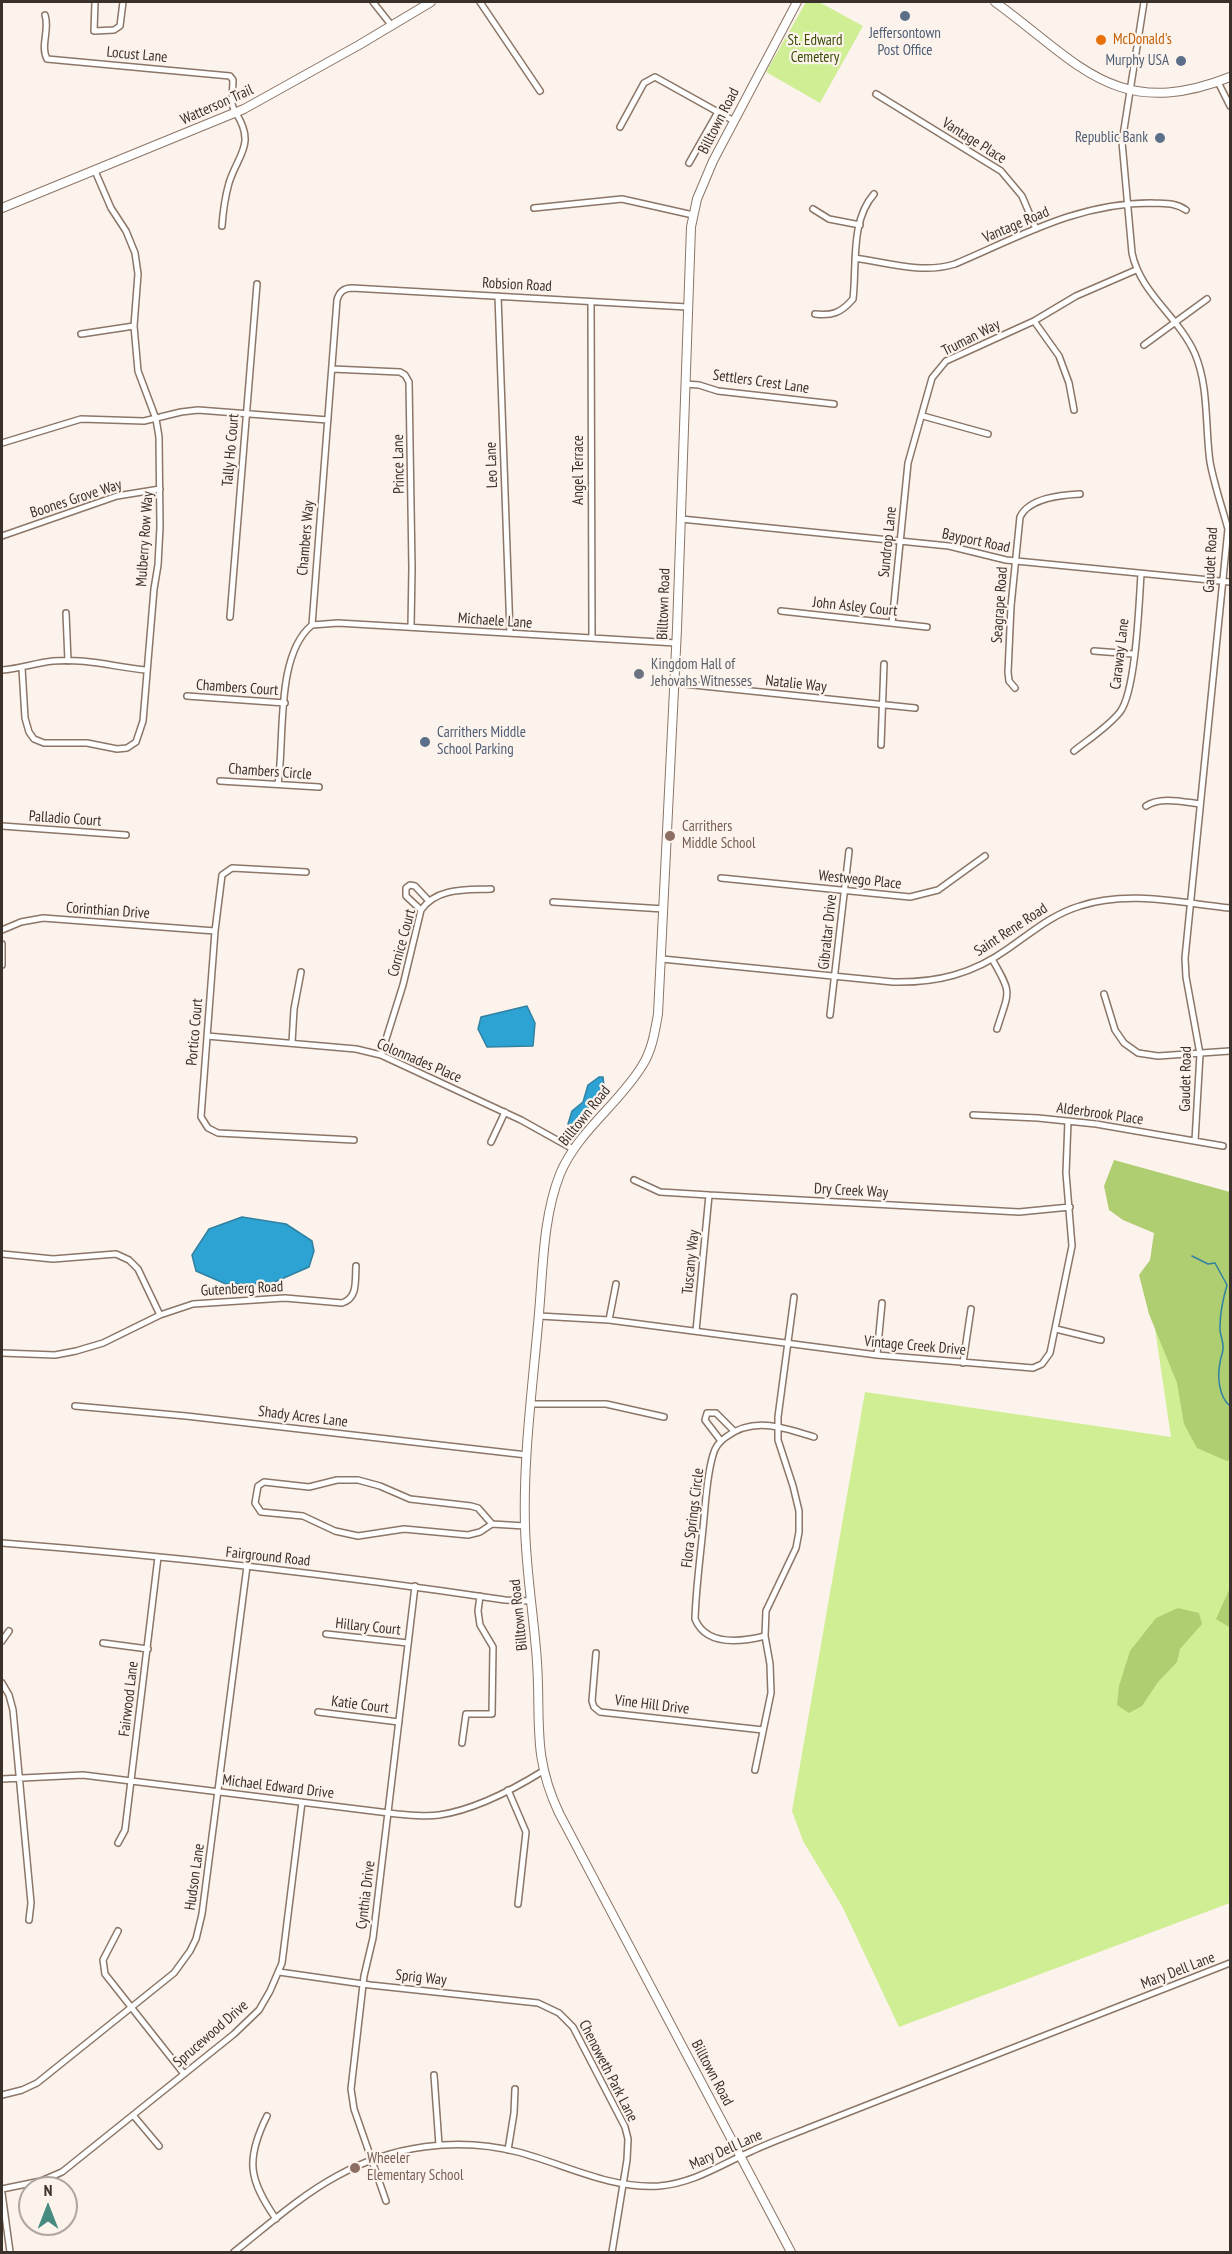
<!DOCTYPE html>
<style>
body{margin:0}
#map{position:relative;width:1232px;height:2254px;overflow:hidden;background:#fcf3ec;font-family:"PT Sans Narrow",sans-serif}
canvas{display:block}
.frame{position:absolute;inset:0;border:3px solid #3a312a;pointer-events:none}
.north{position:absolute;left:18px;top:2176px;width:60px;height:60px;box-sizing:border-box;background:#fcf3ec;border:2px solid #aea59e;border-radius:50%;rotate:0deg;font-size:16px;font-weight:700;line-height:24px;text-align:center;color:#3a312a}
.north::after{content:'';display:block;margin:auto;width:21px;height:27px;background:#468b80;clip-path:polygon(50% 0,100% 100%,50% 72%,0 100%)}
</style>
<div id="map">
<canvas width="1232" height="2254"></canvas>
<div class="frame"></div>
<div class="north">N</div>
</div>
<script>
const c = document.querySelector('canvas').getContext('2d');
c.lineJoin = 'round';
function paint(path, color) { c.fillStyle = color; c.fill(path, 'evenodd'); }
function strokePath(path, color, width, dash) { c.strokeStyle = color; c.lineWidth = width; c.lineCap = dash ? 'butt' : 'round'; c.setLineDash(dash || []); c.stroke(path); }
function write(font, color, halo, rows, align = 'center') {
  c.font = font + ' "PT Sans Narrow",sans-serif'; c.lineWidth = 4.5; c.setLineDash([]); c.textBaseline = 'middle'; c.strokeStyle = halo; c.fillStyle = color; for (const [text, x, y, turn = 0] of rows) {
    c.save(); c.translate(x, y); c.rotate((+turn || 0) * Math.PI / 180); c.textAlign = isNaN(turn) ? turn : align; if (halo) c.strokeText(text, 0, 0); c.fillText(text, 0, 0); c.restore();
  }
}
paint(new Path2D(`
 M806,2H819L863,26L820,103L766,72Z
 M1230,1228V1903L899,2027L842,1906L803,1841L792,1811L865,1392L1171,1437L1146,1268Z`), '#d0ee94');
paint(new Path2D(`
 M1114,1160L1230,1192V1460L1227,1461L1197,1448L1184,1424L1177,1383L1149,1314L1139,1275L1150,1260L1154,1233L1123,1220L1109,1210L1104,1186Z
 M1230,1588V1627H1229L1216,1619Z
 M1178,1608L1199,1613L1202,1624L1180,1649L1177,1662L1158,1682L1142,1706L1129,1713L1117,1705L1119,1686L1130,1651L1156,1618Z`), '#afcd71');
const water = new Path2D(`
 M527,1006L535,1023L533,1046L487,1047L478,1029L481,1017Z
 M599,1077H603L604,1086L576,1124H568L572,1111L583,1102L588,1085Z
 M242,1217L286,1224L312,1241L314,1251L309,1267L270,1284H226L196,1271L192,1255L209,1229Z`);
paint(water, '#2da3d4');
strokePath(water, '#3181a1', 1.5);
strokePath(new Path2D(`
 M1192,1256L1208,1264L1215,1263L1227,1285C1223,1299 1220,1312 1220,1326C1219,1334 1224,1341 1223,1349C1223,1354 1220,1358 1220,1363C1217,1377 1219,1397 1230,1406`), '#3181a1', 1.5);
const minor = new Path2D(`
 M95,2L94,31L114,30L120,26L123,2
 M373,2L392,26
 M480,2L540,91
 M1144,2L1122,142L1132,253C1140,293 1179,317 1195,354C1209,387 1205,427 1210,462C1214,484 1222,507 1228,529L1185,958L1186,977L1200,1054L1195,1141
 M45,15C50,29 40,46 47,59L230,76L233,80L232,104L235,113
 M1218,82L1230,106
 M876,94L1001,171L1022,196L1036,229
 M620,127L644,83L655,77L734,121
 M689,163L718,112
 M534,208L622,199L693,215
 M813,209L829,219L860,225
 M222,226C223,212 225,197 229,183C238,154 256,145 236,113
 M855,258C888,263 923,274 955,264C1021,236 1078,203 1151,203C1164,204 1175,202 1186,210
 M498,296L510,633
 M591,302L592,638
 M815,314C832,316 841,313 853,299C857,266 850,221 874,194
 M1034,321L1059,356L1069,383L1074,410
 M81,334L134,326
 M1144,345L1207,299
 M332,369L400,372L405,375L409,382L412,568L411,627
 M685,384L699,385L718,391L834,404
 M923,416L988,434
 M2,443L81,419L144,421L181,412L198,410L328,420
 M681,519L949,546L1006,560L1230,582
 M2,536L117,496L160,489
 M781,611L927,627
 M66,613L68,661
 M230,617L257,284
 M892,623L908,463L932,378L946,361L1034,321L1076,296L1136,270
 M312,625L338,623L676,643
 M1094,651L1133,654
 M22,668L25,718L29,732L34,739L44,743H87L117,749L127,748L136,742L143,721L154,589L158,565L160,527L159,437L156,419L138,371L134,326L138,274L135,253L126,231L111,208L95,171
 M2,670C19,669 35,663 53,661C84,658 115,667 146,670
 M674,683L915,708
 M1015,688L1009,681L1008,672L1011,606L1020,517C1029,498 1060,495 1080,494
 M187,696L285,703
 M881,745L884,664
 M1074,751C1089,739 1108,727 1120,712C1136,691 1139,603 1141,574
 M220,781L319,787
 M278,784C285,739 275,655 312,625L337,300C339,292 344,288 352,288L687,307
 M1146,806C1160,796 1184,802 1200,804
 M2,826L126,835
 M306,872L232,868L222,875L215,931L201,1117L208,1128L218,1133L354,1140
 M721,878L910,897L938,890L985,856
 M553,902L664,909
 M421,910L406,896V888L410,885L415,886L429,901
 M2,930L21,922L43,918L215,931
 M2,944V965
 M662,959L893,982C937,983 973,974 1009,948C1032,932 1053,914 1080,906C1128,890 1181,903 1230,908
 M992,959C1013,995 1009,990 997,1029
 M1104,994L1115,1030L1124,1043L1138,1053L1158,1056L1230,1051
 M830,1015L849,851
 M207,1036L356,1049L381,1055L521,1120L573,1149
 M292,1043L294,1009L301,972
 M381,1055L403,985L421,910C437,887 467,890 491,889
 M973,1115L1038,1118L1096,1124L1223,1146
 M491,1142L505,1112
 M634,1180L660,1192L709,1195L1019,1212L1070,1207
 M2,1254L53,1259L116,1254L129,1260L138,1269L160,1315
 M539,1316L609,1320L877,1355L1033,1368L1042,1364L1050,1353L1072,1246L1066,1173L1068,1121
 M609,1320L616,1284
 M1056,1329L1101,1340
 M696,1331L709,1195
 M2,1353L55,1355L76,1351L103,1343L160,1315L193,1304L285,1298L342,1303C358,1298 355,1281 356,1266
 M877,1355L882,1303
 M963,1363L971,1309
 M531,1404H606L664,1417
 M75,1406L186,1416L527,1455
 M721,1441L705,1420L707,1413H716L734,1431
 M492,1524L480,1532L468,1535L404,1529L358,1536L335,1531L303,1516L261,1512L255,1503L258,1486L264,1482L309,1487L337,1480H358L380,1486L410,1499L471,1506L478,1508L492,1524L525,1526
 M2,1543C170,1556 338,1575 505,1600L531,1601
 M326,1634L408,1643
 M765,1636C741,1642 706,1646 695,1619C696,1586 701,1552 704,1518C706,1497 707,1475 713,1455C715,1447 720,1441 726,1437C754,1416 785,1428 814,1437
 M2,1641L9,1631
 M103,1643L148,1649
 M596,1653L592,1701L594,1707L600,1712L763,1730
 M2,1683L9,1695L13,1710L31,1903L29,1920
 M318,1712L399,1722
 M462,1743L466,1714H492L493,1647L480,1625L478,1611L480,1596
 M755,1770L771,1693L770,1664L765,1636L766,1611L796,1548L799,1532V1511L793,1486L778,1440V1417L794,1297
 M2,1779L83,1775L397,1814C411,1815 425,1817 439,1815C473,1810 514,1789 543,1771
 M508,1790L526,1832L518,1904
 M118,1843L125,1830L158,1557
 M118,1931L103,1960L105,1974L184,2074
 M279,1972L370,1985L538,2003L559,2013L573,2027L625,2127L628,2139L627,2160L612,2252
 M434,2075L439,2145
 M2,2095L22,2090L37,2083L174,1973L190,1951L196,1939L202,1914L247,1566
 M133,2115L159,2146
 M267,2116C245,2160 249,2180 276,2219
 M508,2150L514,2113L515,2089
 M2,2189L41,2181L62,2172L234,2034L259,2010L270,1991L282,1963L302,1802
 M2,2193L10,2252
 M386,2201L354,2109L351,2089L364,1976L373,1938L415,1586
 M234,2252C267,2226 300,2196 337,2176C391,2146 457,2136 518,2152C564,2164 609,2189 659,2186C694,2183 720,2165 752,2151C771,2142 791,2135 811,2127L1230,1963`);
const secondary = new Path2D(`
 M995,2C1079,63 1116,122 1230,77
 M2,208L244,109L359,45L431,2
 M791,2252L559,1813C532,1756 541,1721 537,1662C534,1617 526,1572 525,1526C523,1455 533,1384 539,1313C543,1268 543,1217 560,1174C578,1131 618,1105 642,1066C652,1051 655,1031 658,1014L677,629L691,227L697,199L713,161L797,2`);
strokePath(minor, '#8b7667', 8);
strokePath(secondary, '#8b7667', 10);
strokePath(minor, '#fff', 5);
strokePath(secondary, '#fff', 8);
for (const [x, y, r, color] of [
 [905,16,6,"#5c6f8a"],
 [1101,40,6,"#e8710a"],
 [1181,61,6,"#5c6f8a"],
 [1160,138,6,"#5c6f8a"],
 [639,674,6,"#6b7280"],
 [425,742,6,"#5c6f8a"],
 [670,836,6,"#8d6e63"],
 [355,2168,6,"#8d6e63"]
]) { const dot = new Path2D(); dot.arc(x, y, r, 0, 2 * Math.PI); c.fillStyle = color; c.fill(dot); strokePath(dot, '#fcf3ec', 2); }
write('15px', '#4e5e75', '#fcf3ec', [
 ["Jeffersontown",905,34,"center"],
 ["Post Office",905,51,"center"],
 ["Murphy USA",1169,61],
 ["Republic Bank",1148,138],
 ["Carrithers Middle",437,733,"left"],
 ["School Parking",437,750,"left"]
], 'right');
write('15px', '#c56008', '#fcf3ec', [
 ["McDonald's",1113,40]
], 'left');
write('15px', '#3c4d08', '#fcf3ec', [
 ["St. Edward",815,41],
 ["Cemetery",815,58]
]);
write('15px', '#3a312a', '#fcf3ec', [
 ["Locust Lane",137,55,5],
 ["Watterson Trail",217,105,-24],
 ["Billtown Road",719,121,-63],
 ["Vantage Place",974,141,32],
 ["Vantage Road",1016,225,-23],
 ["Robsion Road",517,285,3],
 ["Truman Way",971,338,-27],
 ["Settlers Crest Lane",761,382,8],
 ["Tally Ho Court",231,450,-85],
 ["Prince Lane",399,464,-91],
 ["Leo Lane",492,465,-92],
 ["Angel Terrace",579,470,-90],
 ["Boones Grove Way",76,499,-18],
 ["Chambers Way",306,538,-85],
 ["Mulberry Row Way",145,539,-86],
 ["Bayport Road",976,541,12],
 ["Sundrop Lane",888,542,-84],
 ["Gaudet Road",1211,560,-87],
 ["Billtown Road",664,604,-88],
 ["Seagrape Road",1000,605,-86],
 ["John Asley Court",855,607,6],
 ["Michaele Lane",495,621,4],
 ["Caraway Lane",1120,654,-83],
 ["Natalie Way",796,684,6],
 ["Chambers Court",237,688,4],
 ["Chambers Circle",270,772,4],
 ["Palladio Court",65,819,4],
 ["Westwego Place",860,880,6],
 ["Corinthian Drive",108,911,4],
 ["Saint Rene Road",1011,930,-33],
 ["Gibraltar Drive",828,932,-84],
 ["Cornice Court",402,943,-75],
 ["Portico Court",195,1032,-85],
 ["Colonnades Place",419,1061,23],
 ["Gaudet Road",1186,1079,-89],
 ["Alderbrook Place",1100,1114,8],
 ["Billtown Road",585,1116,-51],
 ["Dry Creek Way",851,1191,3],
 ["Tuscany Way",691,1262,-84],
 ["Gutenberg Road",242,1289,-3],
 ["Vintage Creek Drive",915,1346,5],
 ["Shady Acres Lane",303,1417,7],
 ["Flora Springs Circle",693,1518,-83],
 ["Fairground Road",268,1557,6],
 ["Billtown Road",519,1615,-96],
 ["Hillary Court",368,1627,6],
 ["Fairwood Lane",129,1699,-83],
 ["Katie Court",360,1705,7],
 ["Vine Hill Drive",652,1705,7],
 ["Michael Edward Drive",278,1787,7],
 ["Hudson Lane",195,1877,-82],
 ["Cynthia Drive",366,1895,-83],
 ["Mary Dell Lane",1178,1971,-21],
 ["Sprig Way",421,1978,6],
 ["Sprucewood Drive",211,2034,-41],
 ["Chenoweth Park Lane",608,2071,63],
 ["Billtown Road",712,2073,62],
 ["Mary Dell Lane",726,2150,-24]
]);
write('15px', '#5b616d', '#fcf3ec', [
 ["Kingdom Hall of",651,665],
 ["Jehovahs Witnesses",651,682]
], 'left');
write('15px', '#785e54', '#fcf3ec', [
 ["Carrithers",682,827],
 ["Middle School",682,844],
 ["Wheeler",367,2159],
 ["Elementary School",367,2176]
], 'left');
</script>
